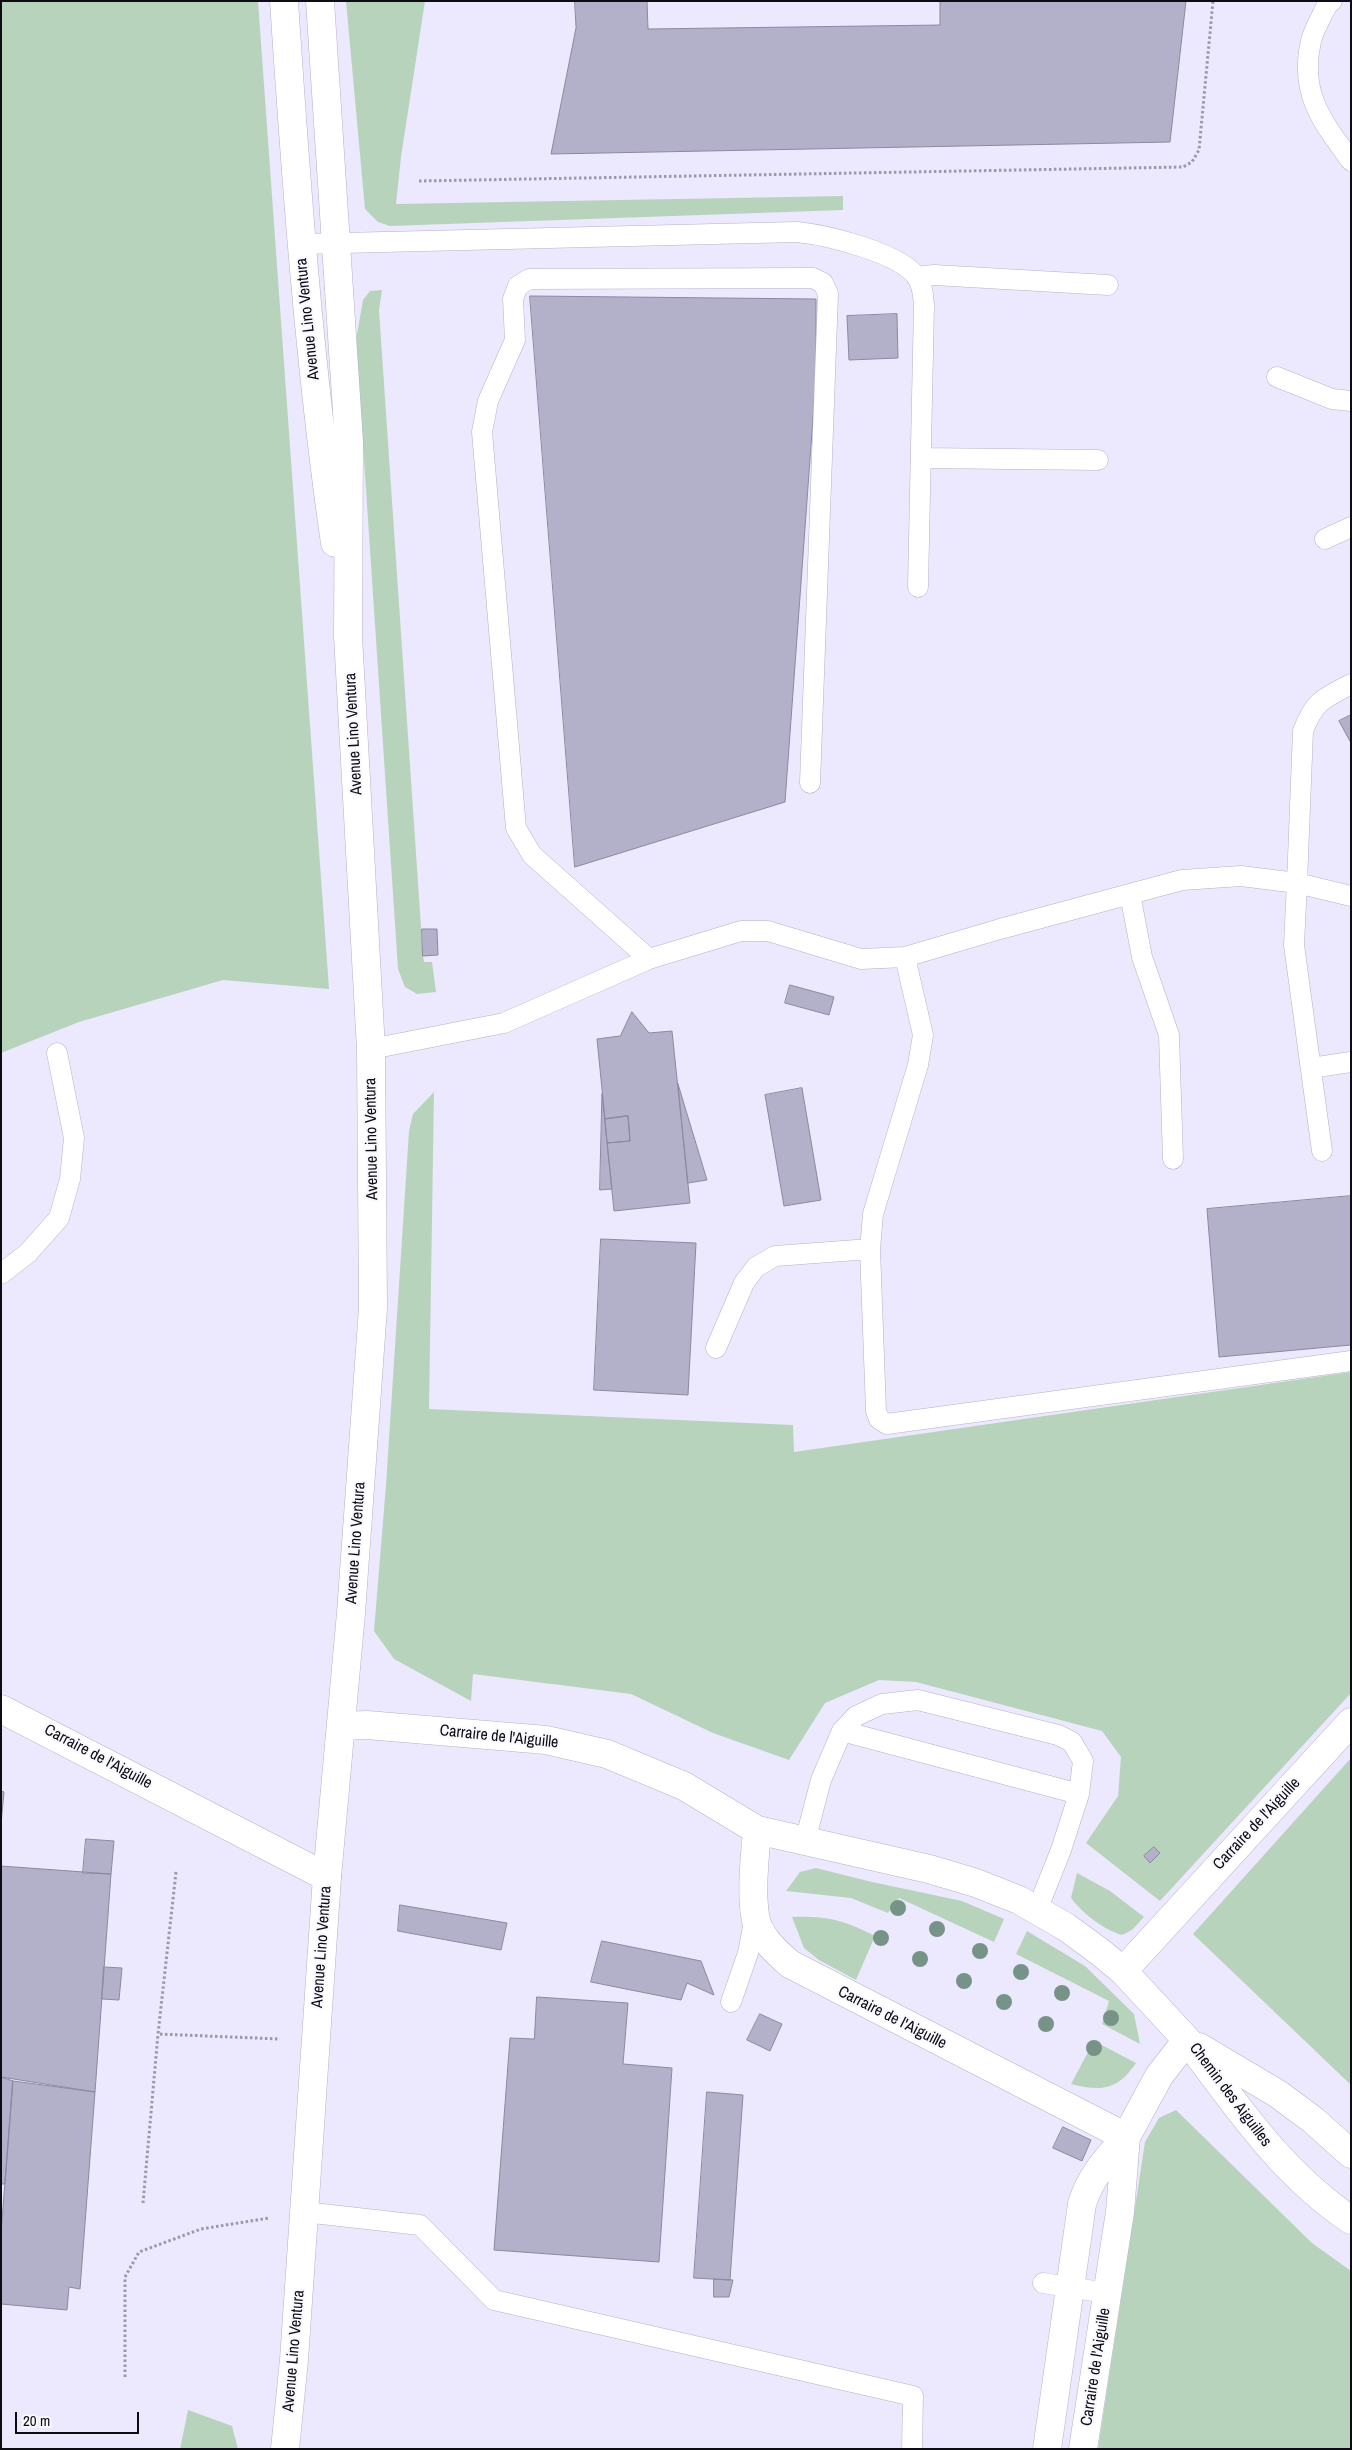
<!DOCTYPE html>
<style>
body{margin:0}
#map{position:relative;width:1352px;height:2450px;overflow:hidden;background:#ece9fe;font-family:"Archivo Narrow",sans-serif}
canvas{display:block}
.frame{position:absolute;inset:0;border:2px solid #0d0c14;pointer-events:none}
.scale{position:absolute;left:15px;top:2412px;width:124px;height:22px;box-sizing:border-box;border:2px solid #0d0c14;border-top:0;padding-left:6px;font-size:15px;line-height:18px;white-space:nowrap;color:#0d0c14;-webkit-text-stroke:4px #f9f8fe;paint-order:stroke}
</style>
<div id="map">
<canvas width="1352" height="2450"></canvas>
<div class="frame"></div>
<div class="scale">20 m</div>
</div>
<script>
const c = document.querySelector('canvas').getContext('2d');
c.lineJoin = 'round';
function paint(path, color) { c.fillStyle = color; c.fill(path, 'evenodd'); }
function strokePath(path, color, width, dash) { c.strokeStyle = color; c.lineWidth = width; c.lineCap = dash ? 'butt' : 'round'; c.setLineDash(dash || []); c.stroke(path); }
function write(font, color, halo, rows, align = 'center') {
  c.font = font + ' "Archivo Narrow",sans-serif'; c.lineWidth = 4; c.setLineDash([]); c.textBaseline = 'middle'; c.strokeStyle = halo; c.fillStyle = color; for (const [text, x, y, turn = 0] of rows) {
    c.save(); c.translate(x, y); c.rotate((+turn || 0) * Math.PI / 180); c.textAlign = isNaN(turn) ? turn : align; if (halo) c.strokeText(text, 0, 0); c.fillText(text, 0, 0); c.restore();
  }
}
paint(new Path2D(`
 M1,1H258L329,989L223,980L79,1022L1,1053Z
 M346,1H425L401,157L396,204L843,196V210L390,226L378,222L365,209Z
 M382,290L379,310L423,956L424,962H432L436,992L417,994L405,987L398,969L356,340L363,300L370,291Z
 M434,1092L429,1409L793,1425L794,1452L1351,1372V1693L1160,1901L1086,1843L1118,1796L1121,1757L1102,1731L916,1682L879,1680L825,1703L789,1760L713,1733L631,1694L473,1674L471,1701L394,1659L374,1631L386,1485L409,1131L413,1114Z
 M1351,1758V2085L1193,1934Z
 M816,1868L872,1882L962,1901L1004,1919L994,1942L899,1898L888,1913L851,1898L786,1891L800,1872Z
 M1077,1873L1110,1891L1144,1917L1132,1930L1122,1935C1104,1930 1082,1913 1071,1898Z
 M792,1917C828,1916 843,1920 875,1936L856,1980L819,1960L804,1948Z
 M1027,1931L1085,1966L1134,2014L1140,2044L1102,2024L1109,2001L1016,1954Z
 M1094,2041L1136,2063C1118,2090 1101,2092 1071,2084Z
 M1176,2110L1312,2243L1351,2271V2449H1098L1145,2142L1159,2118Z
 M188,2410L232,2426L238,2449H180Z`), '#b8d3bc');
const building = new Path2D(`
 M575,1H647L648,29L940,25V1H1186L1170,142L551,154L576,28Z
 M530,296L816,299V377L785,802L575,867Z
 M897,314L898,358L849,360L847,316Z
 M1351,715V743L1339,721Z
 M422,929H437L438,955L423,956Z
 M790,985L834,997L829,1015L785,1003Z
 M632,1012L649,1033L672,1031L690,1203L614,1211L607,1143L630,1141L628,1116L605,1119L597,1039L620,1036Z
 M678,1084L707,1180L688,1183Z
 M802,1088L821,1200L784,1206L765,1095Z
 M602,1094L612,1189L600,1190Z
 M628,1116L630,1141L607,1143L605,1119Z
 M1351,1196V1345L1219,1357L1207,1209Z
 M601,1239L696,1243L688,1395L594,1390Z
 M1,1791L4,1792L1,1824Z
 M86,1839L114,1841L111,1874L83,1873Z
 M1154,1847L1160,1853L1150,1863L1144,1856Z
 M1,1866L111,1874L95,2092L1,2077Z
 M400,1905L507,1923L501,1950L398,1931Z
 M602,1941L701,1961L714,1995L687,1983L681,2000L591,1982Z
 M104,1967L122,1968L119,2000L102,1999Z
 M537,1997L628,2003L623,2064L672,2068L659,2262L494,2250L510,2038L534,2039Z
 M760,2014L782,2024L770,2051L747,2040Z
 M1,2077L13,2081L5,2184H1Z
 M13,2081L95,2092L80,2289L69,2287L67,2310L1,2304V2234Z
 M707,2092L743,2095L730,2280L694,2278Z
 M1063,2127L1091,2140L1082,2161L1053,2148Z
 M714,2279L733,2280L729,2297H714Z`);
paint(building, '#b3b0c9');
strokePath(building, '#8c88a0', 1);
const service = new Path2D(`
 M1332,1L1327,5C1322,16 1314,29 1311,41C1299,93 1322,121 1351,161
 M301,244L797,232C826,235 903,253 918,279C923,287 923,296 924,305L918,587
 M917,277L934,275L1108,285
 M1277,377L1332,399L1351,401
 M922,458L1098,460
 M1325,539L1351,527
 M1351,684C1323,699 1315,700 1303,731L1297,883L1351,896
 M1130,894L1142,957L1169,1035L1173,1159
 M905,957L923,1035L918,1065L873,1214L870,1249L876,1411L879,1419L887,1424L1351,1361
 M649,959L532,855L516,828L482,432L488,401L515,340L513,299L518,286L529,279L813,278L823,283L828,294L810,783
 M371,1049L504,1023L649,959L741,931H768L861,959L905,957L1000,929L1182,880L1241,876L1297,883L1294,945L1322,1151
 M1311,1068L1351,1062
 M1,1274L28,1253L59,1218L70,1179L74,1138L57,1053
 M716,1348L744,1283L756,1267L775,1256L870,1249
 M842,1731L1079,1794
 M805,1841L821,1780L842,1731L856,1716L882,1704L918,1700L1058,1735L1072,1742L1083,1761L1079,1794L1061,1850L1037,1910
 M731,2002L748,1953L755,1916
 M304,2212L420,2225L494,2300L913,2396L912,2449
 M1043,2283L1107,2293`);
const minor = new Path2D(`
 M1,1709L327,1877
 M341,1726L367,1725L546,1740L607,1754L684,1786L757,1830L929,1869L976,1883L1019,1900L1066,1927L1100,1952L1123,1971L1187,2040L1159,2076L1126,2137L790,1964C776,1952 757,1935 755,1915C751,1888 755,1858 757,1830
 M1123,1971L1351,1722
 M1187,2040C1236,2105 1282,2174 1351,2220
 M1199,2047L1278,2094L1313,2120L1351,2154
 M1047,2449L1082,2204C1090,2177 1107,2159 1126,2137L1120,2212L1083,2449`);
const secondary = new Path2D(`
 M284,1C296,182 309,363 335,543
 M285,2449L294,2360L327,1877L351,1613L373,1308L371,1049L348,636L349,442L320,1`);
strokePath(service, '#b5b1ca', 21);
strokePath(minor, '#b5b1ca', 29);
strokePath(secondary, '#b5b1ca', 29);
strokePath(new Path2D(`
 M419,181L1183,167L1192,162L1199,150L1213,1
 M176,1872L158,2034L280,2039
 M143,2203L158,2034
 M125,2377V2277L139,2252L201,2229L269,2218`), '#9b98a9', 3, [2.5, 2.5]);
strokePath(service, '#fff', 20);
strokePath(minor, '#fff', 28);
strokePath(secondary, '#fff', 28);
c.fillStyle = '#779388';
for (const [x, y] of [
 [898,1908],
 [937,1929],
 [881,1938],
 [980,1951],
 [920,1959],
 [1021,1972],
 [964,1981],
 [1062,1993],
 [1004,2002],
 [1111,2018],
 [1046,2024],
 [1094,2048]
]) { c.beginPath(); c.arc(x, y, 8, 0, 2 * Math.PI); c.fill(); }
write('16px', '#0d0c14', '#f9f8fe', [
 ["Avenue Lino Ventura",308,319,-96],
 ["Avenue Lino Ventura",354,734,-93],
 ["Avenue Lino Ventura",372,1139,-91],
 ["Avenue Lino Ventura",356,1543,-86],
 ["Carraire de l'Aiguille",499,1737,6],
 ["Carraire de l'Aiguille",98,1757,28],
 ["Carraire de l'Aiguille",1257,1824,-47],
 ["Avenue Lino Ventura",322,1947,-86],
 ["Carraire de l'Aiguille",892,2018,27],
 ["Chemin des Aiguilles",1230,2095,53],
 ["Avenue Lino Ventura",294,2351,-85],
 ["Carraire de l'Aiguille",1096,2367,-81]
]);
</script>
